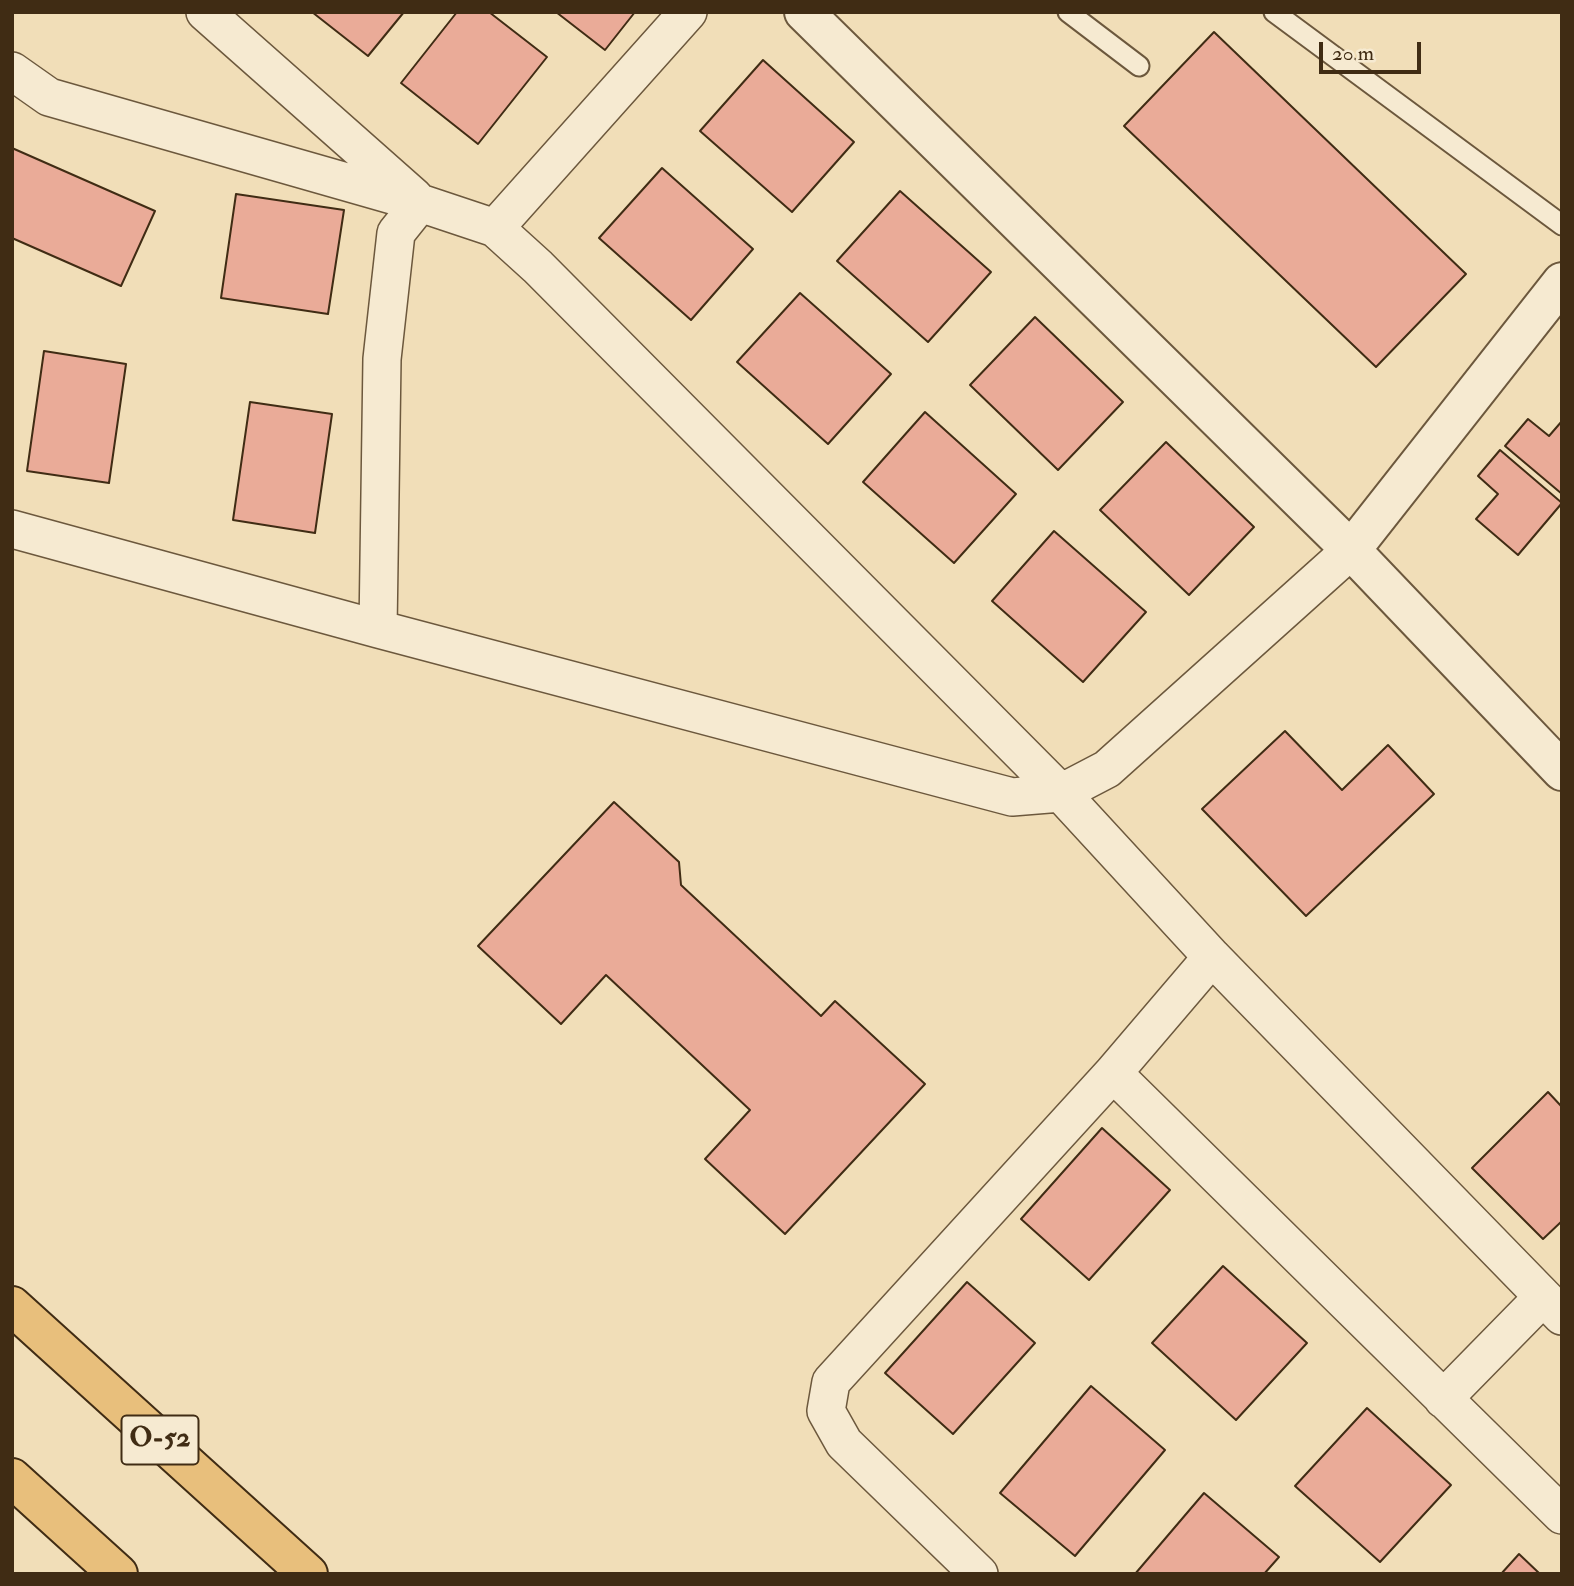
<!DOCTYPE html>
<style>
body{margin:0}
#map{position:relative;width:1574px;height:1586px;overflow:hidden;background:#f1deb8;font-family:"IM FELL Double Pica",serif}
canvas{display:block}
.frame{position:absolute;inset:0;border:14px solid #402c14;pointer-events:none}
.scale{position:absolute;left:1319px;top:42px;width:102px;height:32px;box-sizing:border-box;border:4px solid #402c14;border-top:0;padding-left:9px;font-size:21px;line-height:24px;white-space:nowrap;color:#402c14;-webkit-text-stroke:5px #f6ead1;paint-order:stroke}
</style>
<div id="map">
<canvas width="1574" height="1586"></canvas>
<div class="frame"></div>
<div class="scale">20 m</div>
</div>
<script>
const c = document.querySelector('canvas').getContext('2d');
c.lineJoin = 'round';
function paint(path, color) { c.fillStyle = color; c.fill(path, 'evenodd'); }
function strokePath(path, color, width, dash) { c.strokeStyle = color; c.lineWidth = width; c.lineCap = dash ? 'butt' : 'round'; c.setLineDash(dash || []); c.stroke(path); }
function write(font, color, halo, rows, align = 'center') {
  c.font = font + ' "IM FELL Double Pica",serif'; c.lineWidth = 7; c.setLineDash([]); c.textBaseline = 'middle'; c.strokeStyle = halo; c.fillStyle = color; for (const [text, x, y, turn = 0] of rows) {
    c.save(); c.translate(x, y); c.rotate((+turn || 0) * Math.PI / 180); c.textAlign = isNaN(turn) ? turn : align; if (halo) c.strokeText(text, 0, 0); c.fillText(text, 0, 0); c.restore();
  }
}
const building = new Path2D(`
 M312,12H404L368,56Z
 M457,12H489L547,57L478,144L401,83Z
 M556,12H635L605,50Z
 M1214,32L1466,274L1376,367L1124,126Z
 M763,60L854,142L792,212L700,131Z
 M12,148L155,211L121,286L12,238Z
 M662,168L753,249L691,320L599,238Z
 M900,191L991,272L928,342L837,261Z
 M236,194L344,210L328,314L221,298Z
 M800,293L891,374L828,444L737,362Z
 M1035,317L1123,402L1058,470L970,385Z
 M44,351L126,364L109,483L27,471Z
 M250,402L332,414L315,533L233,520Z
 M925,412L1016,494L954,563L863,482Z
 M1528,419L1549,436L1562,421V494L1505,446Z
 M1166,442L1254,527L1189,595L1100,510Z
 M1500,450L1562,503L1518,555L1476,519L1498,494L1478,476Z
 M1054,531L1146,612L1083,682L992,601Z
 M1285,731L1342,790L1388,745L1434,794L1306,916L1202,809Z
 M614,802L679,862L681,885L821,1016L835,1001L925,1084L785,1234L705,1159L750,1110L606,975L561,1024L478,946Z
 M1548,1092L1562,1107V1221L1543,1239L1472,1168Z
 M1102,1128L1170,1190L1089,1280L1021,1219Z
 M1223,1266L1307,1343L1236,1420L1152,1343Z
 M967,1282L1035,1343L953,1434L885,1373Z
 M1091,1386L1165,1450L1075,1556L1000,1493Z
 M1367,1408L1451,1485L1380,1562L1295,1486Z
 M1204,1493L1279,1557L1264,1574H1135Z
 M1519,1554L1540,1574H1501Z`);
paint(building, '#eaab98');
strokePath(building, '#402c14', 2);
const service = new Path2D(`
 M1068,12L1139,66
 M1274,12L1562,225`);
const minor = new Path2D(`
 M205,12L414,197
 M12,71L49,97L420,203
 M495,228L688,12
 M12,529L378,629L1012,797L1061,793L1107,769L1351,550
 M378,629L382,359L396,233L420,203L495,228L538,267L1061,793L1212,957L1562,1316
 M1113,1073L1562,1515
 M1443,1399L1543,1297
 M979,1574L844,1443L826,1411L831,1382L1113,1073L1212,957`);
const tertiary = new Path2D(`
 M804,12L1351,550L1562,771
 M1351,550L1562,282`);
const motorway = new Path2D(`
 M12,1306L308,1574
 M12,1478L118,1574`);
strokePath(service, '#6c583d', 23);
strokePath(minor, '#6c583d', 40);
strokePath(tertiary, '#6c583d', 42);
strokePath(motorway, '#402c14', 42);
strokePath(service, '#f6ead1', 19);
strokePath(minor, '#f6ead1', 37);
strokePath(tertiary, '#f6ead1', 38);
strokePath(motorway, '#e8bf7c', 38);
for (const [x, y, w] of [
 [160,1440,77]
]) { const box = new Path2D(); box.roundRect(x - w / 2, y - 24.5, w, 49, 5); c.fillStyle = '#f6ead1'; c.fill(box); strokePath(box, '#402c14', 2); }
write('bold 28px', '#402c14', null, [
 ["O-52",160,1440]
]);
</script>
